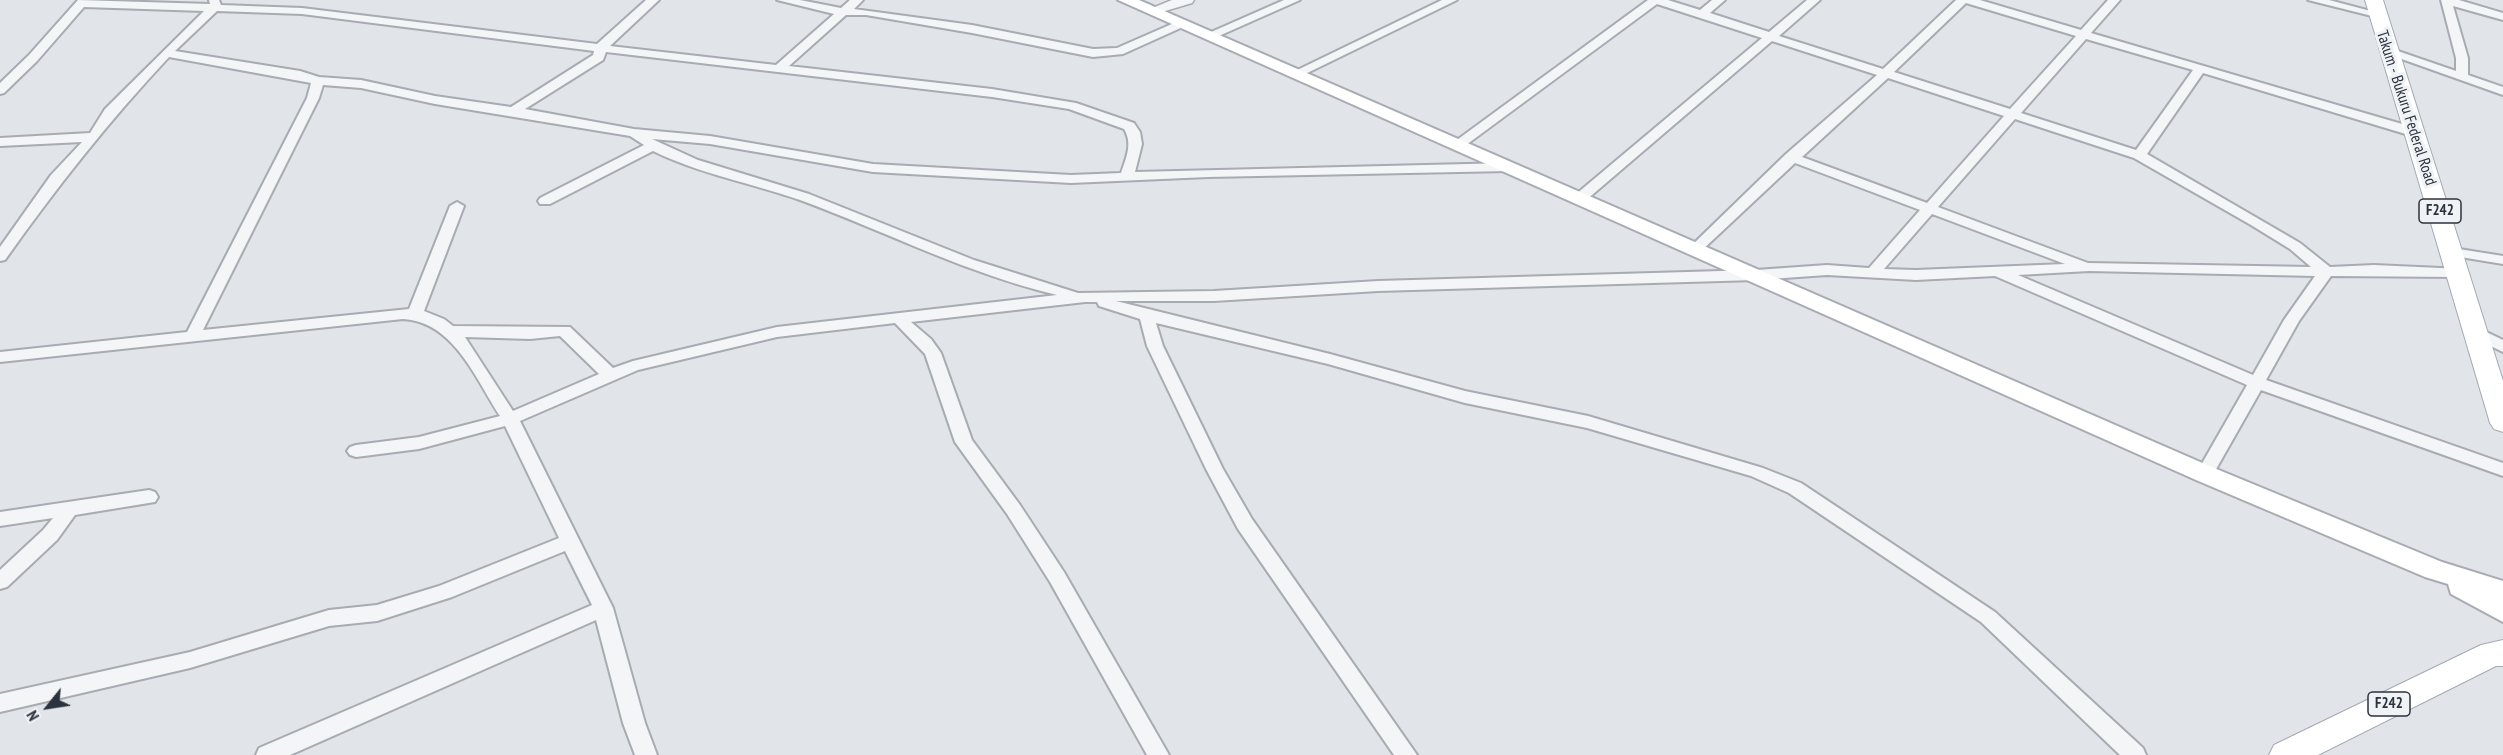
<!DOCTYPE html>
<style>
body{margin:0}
#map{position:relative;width:2503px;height:755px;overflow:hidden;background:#e1e4e8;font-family:"PT Sans Narrow",sans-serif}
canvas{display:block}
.north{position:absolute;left:18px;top:677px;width:60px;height:60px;-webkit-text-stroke:4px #f0f3f6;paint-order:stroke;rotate:240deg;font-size:16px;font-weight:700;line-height:24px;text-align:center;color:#2b333e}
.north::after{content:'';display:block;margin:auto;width:21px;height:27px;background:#2b333e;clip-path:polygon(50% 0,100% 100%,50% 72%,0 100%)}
</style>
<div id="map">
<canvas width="2503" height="755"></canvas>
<div class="north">N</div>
</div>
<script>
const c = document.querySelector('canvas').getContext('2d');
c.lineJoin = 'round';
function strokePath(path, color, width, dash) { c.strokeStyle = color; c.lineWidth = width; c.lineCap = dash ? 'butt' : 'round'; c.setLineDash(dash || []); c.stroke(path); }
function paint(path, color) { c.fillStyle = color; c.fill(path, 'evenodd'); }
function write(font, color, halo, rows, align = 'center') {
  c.font = font + ' "PT Sans Narrow",sans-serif'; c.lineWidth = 6; c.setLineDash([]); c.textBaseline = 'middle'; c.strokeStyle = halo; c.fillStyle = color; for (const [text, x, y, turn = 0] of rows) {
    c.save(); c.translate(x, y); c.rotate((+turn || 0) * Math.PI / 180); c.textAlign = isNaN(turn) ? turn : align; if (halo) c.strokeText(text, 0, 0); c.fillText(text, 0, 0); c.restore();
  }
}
const minor = new Path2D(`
 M78,0L210,4L209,0H219L221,5L302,8L597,44L646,0H659L610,46L776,65L834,14L777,0H800L841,8L850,0H863L854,9L972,25L1093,49L1117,48L1181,20L1185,22V26L1123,54L1093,57L972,33L866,15H846L789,66L992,89L1076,103L1134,123L1140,132L1142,144L1135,172L1509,163L1516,167L1509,171L1208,177L1071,183L873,172L710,144L652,139L698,160L809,194L974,260L1078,293L1214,291L1378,281L1756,270L1827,265L1869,268L1920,210L1795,163L1700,252H1690L1688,249L1786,154L1877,75L1772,41L1585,201H1575V195L1762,38L1657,4L1462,148H1452L1450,145L1648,0H1668L1700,10L1712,0H1725L1710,13L1769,32L1807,0H1820L1779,36L1883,69L1956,0H1980L2081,30L2108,0H2120L2091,33L2419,129V135H2409L2203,73L2147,154L2300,243L2330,267L2374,265L2463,269L2466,272L2458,277L2331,276L2299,321L2266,380L2503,463V476L2261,390L2211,478H2199L2196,474L2247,385L1995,276L1916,280L1827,275L1756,280L1378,291L1214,301H1116L1330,354L1465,391L1588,416L1763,468L1801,483L1995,612L2143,748L2146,755H2120L1981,622L1789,493L1751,476L1587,428L1465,403L1328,364L1156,323L1163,346L1223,469L1252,519L1417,755H1394L1238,529L1206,469L1147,346L1140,319L1099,306L1097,302H1085L911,322L931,339L941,353L972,440L1020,505L1064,572L1169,755H1147L1050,582L1007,514L955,442L925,354L895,323L777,337L638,370L520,421L613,608L645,723L657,755H635L623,723L596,620L290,755H256L259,748L592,605L565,551L452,597L377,621L329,626L190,668L0,712V694L190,652L329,610L377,605L439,586L559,538L505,426L419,449L356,457L350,455L347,451L350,447L356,445L419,437L500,416C475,378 454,322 403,319L0,362V352L187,332L307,98L311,83L169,57C109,121 56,188 5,260L0,261V247L51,175L82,142L0,146V138L90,133L105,109L204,11L84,7L37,61L4,93L0,94V83L29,55ZM1966,3L2076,36L2010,109L1894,72ZM217,11L302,14L594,51L593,55L511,107L435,96L361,80L319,77L300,71L175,51ZM2086,39L2193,70L2136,150L2021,113ZM606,52L992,97L1069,109L1124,129C1133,144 1126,158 1121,173L1071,175L873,164L710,136L634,129L525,109L603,60ZM1888,78L2004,116L1927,203L1802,157ZM323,85L361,88L435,104L630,136L644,145L540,198L538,201L540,204H550L653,151C700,174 751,183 800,200C887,232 968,274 1057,295L777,327L633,361L613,368L570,327L453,326L444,319L424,311L464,206L457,202L450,206L409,309L203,330L319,98ZM2015,119L2134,158L2251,225L2290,249L2311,267L2088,263L1938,207ZM1932,214L2065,264L1916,270L1884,269ZM2089,271L2315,276L2284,320L2253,375L2018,275ZM560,336L599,374L513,411L465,337L530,339Z
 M1284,0H1300L1212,39L1202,36Z
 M1442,0H1457L1299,77H1291L1289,74Z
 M2308,0H2329L2382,14L2376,17Z
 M2441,0H2459L2503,13V20L2453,6L2468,58V75L2503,87V95L2382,52L2392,49L2456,71V58Z
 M2453,248L2503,256V264L2448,255L2446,252L2448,249Z
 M2476,327L2503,340V352L2470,336L2468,332Z
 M149,490L155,492L158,497L155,502L75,515L57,540L7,587L0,589V570L43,530L53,518L0,526V512Z`);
const tertiary = new Path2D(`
 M1172,0H1194L1192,3L1152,15L1145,11Z`);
const secondary = new Path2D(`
 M1118,0H1139L2214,468L2442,562L2503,581V622L2451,594L2448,584L2425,577L2196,480Z`);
const primary = new Path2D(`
 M2365,0H2383L2503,381V432L2494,429L2490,423Z
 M2503,640V666H2496L2318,755H2269L2274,745L2481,645Z`);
strokePath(minor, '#a7abb2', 4);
strokePath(tertiary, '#a7abb2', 3);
strokePath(secondary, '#a7abb2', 4);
strokePath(primary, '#a1aab3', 2);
paint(minor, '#f3f5f7');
paint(tertiary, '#f3f5f7');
paint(secondary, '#fff');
paint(primary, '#fff');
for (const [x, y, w] of [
 [2440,211,42],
 [2389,704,42]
]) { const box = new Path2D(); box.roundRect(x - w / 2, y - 12, w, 24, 4.5); c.fillStyle = '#f0f3f6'; c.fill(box); strokePath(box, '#2b333e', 1.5); }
write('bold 15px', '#2b333e', null, [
 ["F242",2440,211],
 ["F242",2389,704]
]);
write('16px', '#2b333e', '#f0f3f6', [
 ["Takum - Bukuru Federal Road",2406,108,72]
]);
</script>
